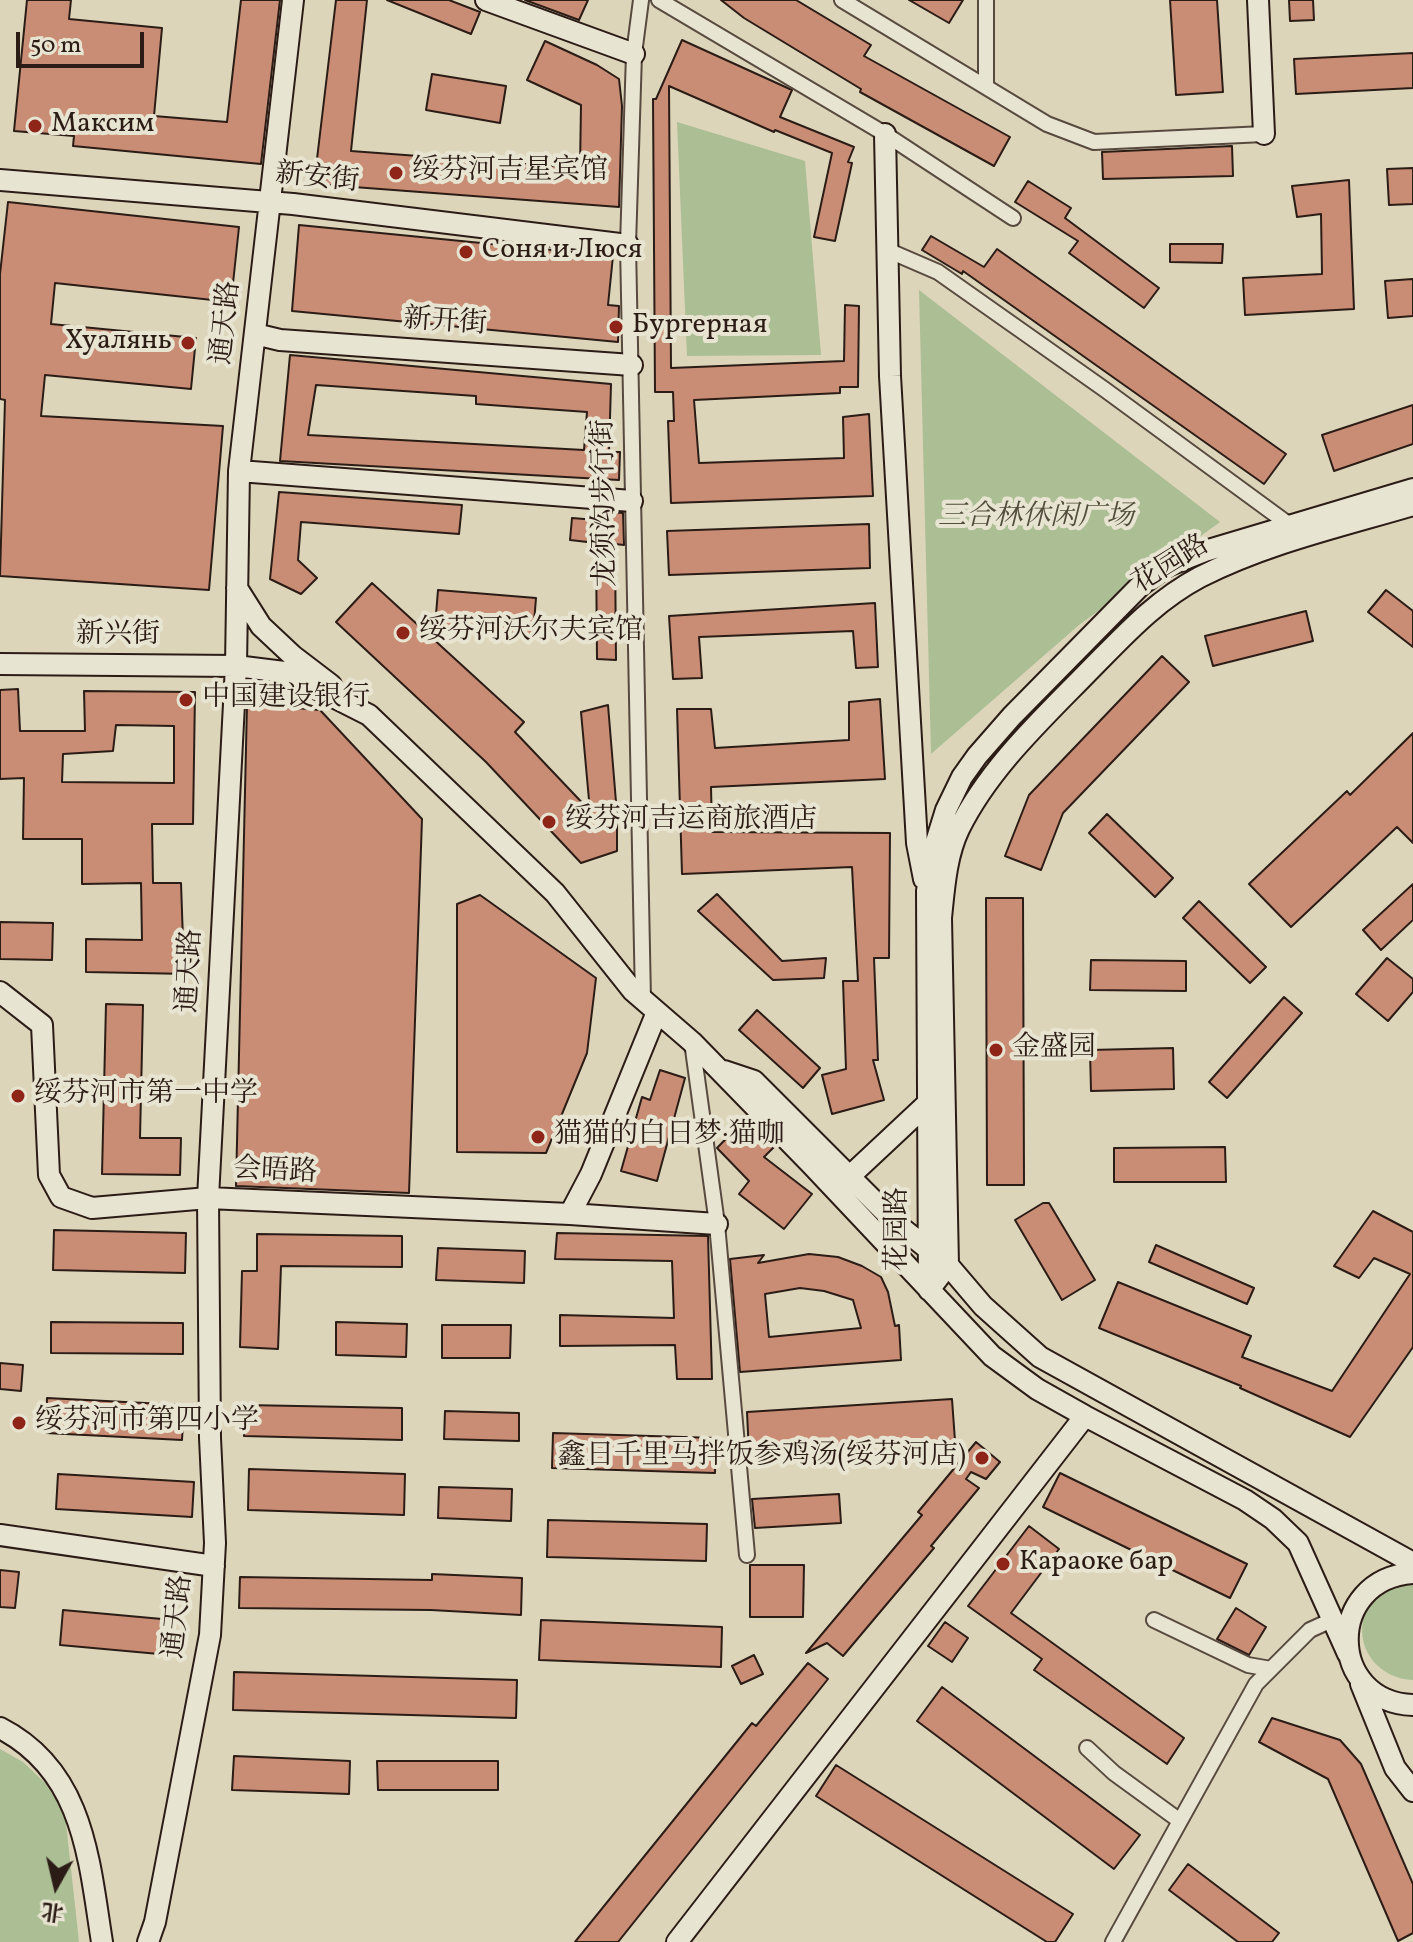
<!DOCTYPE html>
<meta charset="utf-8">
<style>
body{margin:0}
#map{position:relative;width:1413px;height:1942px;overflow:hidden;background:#dcd5ba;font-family:Vollkorn,"Noto Serif SC",serif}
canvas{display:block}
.north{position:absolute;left:16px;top:1846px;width:80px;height:80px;-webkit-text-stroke:6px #e8e4d2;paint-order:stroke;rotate:188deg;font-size:22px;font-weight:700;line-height:32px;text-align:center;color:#2c1c16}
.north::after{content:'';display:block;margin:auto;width:28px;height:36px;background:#2c1c16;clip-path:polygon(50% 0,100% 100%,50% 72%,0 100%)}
.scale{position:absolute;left:16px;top:32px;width:128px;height:36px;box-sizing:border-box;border:4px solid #2c1c16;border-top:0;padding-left:10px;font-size:24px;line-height:28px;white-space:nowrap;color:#2c1c16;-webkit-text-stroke:6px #e8e4d2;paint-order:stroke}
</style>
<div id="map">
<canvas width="1413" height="1942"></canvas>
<div class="north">北</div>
<div class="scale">50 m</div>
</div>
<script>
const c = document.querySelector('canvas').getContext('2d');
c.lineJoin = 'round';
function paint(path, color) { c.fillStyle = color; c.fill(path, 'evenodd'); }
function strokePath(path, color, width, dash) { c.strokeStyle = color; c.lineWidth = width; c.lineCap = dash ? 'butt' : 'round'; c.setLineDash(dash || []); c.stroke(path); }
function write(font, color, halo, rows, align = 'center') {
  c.font = font + ' Vollkorn,"Noto Serif SC",serif'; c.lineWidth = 8; c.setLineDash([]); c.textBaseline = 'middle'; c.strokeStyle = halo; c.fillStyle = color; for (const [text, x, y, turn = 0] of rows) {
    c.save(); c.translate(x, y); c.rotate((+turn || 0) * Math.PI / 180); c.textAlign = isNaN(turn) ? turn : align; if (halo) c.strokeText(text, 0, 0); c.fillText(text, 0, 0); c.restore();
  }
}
paint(new Path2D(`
 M677,122L805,161L821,355L687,356Z
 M919,290L1220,522L1079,625L931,754Z
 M1413,1576V1680C1381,1679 1357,1652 1363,1620C1364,1612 1367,1601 1372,1596C1381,1587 1401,1582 1413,1576Z
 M0,1749L23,1762L45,1783L65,1814L79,1942H0Z`), '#abbe94');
const building = new Path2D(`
 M27,0H71L69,19L162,28L154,116L227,122L241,0H280L261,164L73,146L74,136L14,131Z
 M336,0H367L351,151L580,168L581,105L527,80L545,41L597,65L619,79L622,106L619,207L314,184Z
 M387,0H449L480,12L471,34Z
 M525,0H588L579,20Z
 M721,0H796L871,45L864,56L1010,137L994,166L860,92L861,89L744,18Z
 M909,0H963L949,23Z
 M1170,0H1217L1223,92L1176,95Z
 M1289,0H1313L1314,20L1290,21Z
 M682,40L792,90L780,117L854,147L848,162L852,163L835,241L814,237L832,153L775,130L774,132L669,86L671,368L844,361L845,305L859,306L858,387H840V393L694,400L699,463L844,458L843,417L869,414L873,496L671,503L668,421H674L673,392H655L653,99H656Z
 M1413,53V88L1296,94L1294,59Z
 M432,74L506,86L500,123L426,110Z
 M1232,146L1233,176L1103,179L1102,152Z
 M1413,168V204L1389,205L1387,169Z
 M1349,180L1354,309L1245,315L1243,278L1322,274L1321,214L1297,217L1292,186Z
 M1028,181L1071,208L1065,218L1159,288L1144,308L1069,253L1078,241L1015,202Z
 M8,202L239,227L231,302L55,283L51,324L196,338L191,389L45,375L41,416L223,426L209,590L0,576L5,400L0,399V274Z
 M299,225L613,256L608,305L619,306L618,342L292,311Z
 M931,236L984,267L997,249L1286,454L1264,484L963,271L962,274L922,250Z
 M1170,244H1223L1222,263L1170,262Z
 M1413,279V316L1388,318L1385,281Z
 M290,355L611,384L609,452H620L619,480L280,461ZM316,385L476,396V404L587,412L584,450L308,435Z
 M1413,405V444L1334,471L1322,435Z
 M279,492L462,505L459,534L301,522L298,560L317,578L301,594L270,579Z
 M609,512L623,513L624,545L615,544L616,660L597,659L596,543L570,540L572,518L609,521Z
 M869,524L870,568L669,575L667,531Z
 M372,583L524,722L515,732L590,811L581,712L608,705L617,814V851L581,863L486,762L336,622Z
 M438,590L536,598L533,635L435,627Z
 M1386,590L1413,611V647L1368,612Z
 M875,603L878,667L856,668L853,631L699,637L702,678L673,679L669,616Z
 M1306,611L1313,641L1213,666L1205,636Z
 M1162,656L1189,682L1063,813L1041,870L1005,856L1029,795Z
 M18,689L20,731H85L84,691L195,692L193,824H152L153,883H181L183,940H191L190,974L86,972V939L142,940L141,883L82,884V839H23L24,778L0,779V690ZM116,725L174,726V783L62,782L63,754L113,751Z
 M880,699L885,779L711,787L712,832L890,833L889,958H874L878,1060H873L884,1100L832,1114L822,1075L846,1069L843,981H858L852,867L682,874L677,709H711L715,748L849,740V702Z
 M247,704L320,710L422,819L409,1193L236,1186Z
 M1413,733V843L1397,827L1291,927L1249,884L1347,791L1350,795Z
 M1107,814L1173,878L1155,897L1089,833Z
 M1413,884V920L1381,950L1363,930Z
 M717,894L782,961L826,958L824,978L773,980L698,911Z
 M480,895L596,978L587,1053L546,1153L457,1152V904Z
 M986,898H1023L1024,1185H987Z
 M1199,901L1266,967L1250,983L1183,918Z
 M0,922L53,923L52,960L0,959Z
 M1387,958L1413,979V992L1388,1021L1356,994Z
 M1091,960L1186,961V991L1090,990Z
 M1284,997L1302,1013L1227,1098L1209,1082Z
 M106,1004L143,1005L140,1138H181L180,1175L102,1174Z
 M757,1010L820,1068L803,1088L739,1030Z
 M1173,1048L1174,1089L1091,1091L1090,1050Z
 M660,1070L685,1078L657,1181L621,1171L642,1097L650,1100Z
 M745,1119L774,1147L764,1157L812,1194L784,1229L739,1194L749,1181L717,1148Z
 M1225,1147L1226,1182H1114V1148Z
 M1043,1203H1049L1095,1280L1062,1300L1015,1220Z
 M1373,1211L1413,1232V1347L1350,1437L1240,1388L1241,1386L1099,1328L1118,1282L1251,1336L1242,1357L1332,1391L1410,1274L1374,1258L1359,1278L1334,1266Z
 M54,1230L186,1233L185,1273L53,1270Z
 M557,1233L708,1236L712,1379H677L675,1345L560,1346V1315L674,1318L672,1261L555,1259Z
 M257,1234L402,1236V1267L281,1266L278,1349L240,1347L242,1271H257Z
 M1156,1245L1254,1288L1247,1304L1149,1262Z
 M438,1248L525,1251L524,1283L436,1280Z
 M809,1254L838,1257L862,1266L881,1277L888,1292L895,1326L899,1325L901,1360L740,1372L730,1259L764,1255L758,1263ZM800,1288L824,1291L853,1300L861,1328L769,1337L765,1294Z
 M51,1322L183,1323V1354L51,1353Z
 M336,1322L407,1324L406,1357L336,1355Z
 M442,1325H511L510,1358H442Z
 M0,1363L23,1365L21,1391L0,1389Z
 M47,1398L184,1405L182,1440L46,1433Z
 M952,1399L955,1441L749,1454L747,1412Z
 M245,1405L402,1408V1440L244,1436Z
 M445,1411L519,1413V1441L444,1439Z
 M553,1433L716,1438L715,1473L552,1468Z
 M976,1442L1000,1462L986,1479L971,1472L966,1479L979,1488L931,1546L934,1548L843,1656L827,1643L806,1653L922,1515L918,1512Z
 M249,1469L405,1474L404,1515L248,1510Z
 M1060,1473L1247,1564L1230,1598L1043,1507Z
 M58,1474L194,1482L192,1517L56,1509Z
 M439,1487L512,1489L511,1521L438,1518Z
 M839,1494L841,1523L755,1528L752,1499Z
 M548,1520L707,1524L706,1561L547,1557Z
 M1029,1526L1059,1549L1011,1613L1184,1738L1167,1764L1034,1670L1042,1659L968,1606Z
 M750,1565H804L803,1617H750Z
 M0,1570L19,1572L15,1608L0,1607Z
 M432,1574L522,1578L521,1615L431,1610L239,1608L240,1577L432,1580Z
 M1236,1608L1266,1627L1249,1655L1217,1639Z
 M63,1610L173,1620L170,1655L60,1645Z
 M541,1620L722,1627L721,1667L539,1660Z
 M945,1622L968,1638L952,1662L928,1646Z
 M754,1655L763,1674L741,1684L732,1666Z
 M808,1663L828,1679L618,1942H575L752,1723L756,1726Z
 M234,1672L517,1680L516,1718L233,1710Z
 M942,1687L1140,1835L1114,1869L917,1721Z
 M1272,1718L1340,1740L1361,1764L1413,1884V1933L1398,1941L1328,1779L1259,1742Z
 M234,1756L350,1761L349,1794L232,1790Z
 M377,1761H498V1790H378Z
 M836,1765L1073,1914L1055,1942H1047L816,1796Z
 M1188,1864L1279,1933L1272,1942H1238L1169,1890Z`);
paint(building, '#c88d74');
strokePath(building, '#2c1c16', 2);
const street = new Path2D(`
 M641,0L634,54L628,245L643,1000
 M659,0L885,134L1013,218
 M842,0L1047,124L1094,142L1264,134
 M986,0V87
 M887,250L938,272L1104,389L1295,529
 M692,1042L717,1224L747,1555
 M1154,1620L1248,1665L1271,1669
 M1087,1748L1114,1773L1180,1821
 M1113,1942L1256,1684L1310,1630L1334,1619`);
const secondary = new Path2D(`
 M486,0L634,54
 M1258,0L1264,134
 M885,134L890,376L917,843L924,879
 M0,180L293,204L628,245
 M255,334L280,340L632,365
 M239,471L632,501
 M237,588L261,626L293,656L331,685
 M0,664L236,666L284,672L369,715L555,893L633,991L692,1042L811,1164L992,1356L1037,1389L1085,1416L1245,1500L1273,1519L1298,1543L1348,1654
 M0,992L42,1025L49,1175L61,1197L92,1208L208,1198L570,1214L717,1224
 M724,1071L754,1081L898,1225L948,1265L983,1306L1040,1357L1413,1563
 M850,1176L928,1103
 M570,1214L591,1174L657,1012
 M929,1290L927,891L937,839L946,810L962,777L977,756L1012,716L1141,585L1167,566L1205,551L1413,489
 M929,1290L948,1265L941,918C944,889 946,856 959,829C988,770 1039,722 1085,675C1122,638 1153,602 1200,577C1267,543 1342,526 1413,505
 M0,1535L214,1566
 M1413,1573C1325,1579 1327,1702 1413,1705
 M1361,1684L1395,1768L1413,1791
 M0,1728C84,1771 89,1860 102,1942
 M148,1942L155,1922L210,1635L215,1543L210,1438L208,1198L236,666L239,471L293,0
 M677,1942L1085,1416`);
strokePath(street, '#584a3f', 18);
strokePath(secondary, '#2c1c16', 24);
strokePath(street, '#e8e4d2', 14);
strokePath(secondary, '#e8e4d2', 20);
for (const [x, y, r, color] of [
 [35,126,8,"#8f2418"],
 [396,173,8,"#8f2418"],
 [466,252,8,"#8f2418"],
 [616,327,8,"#8f2418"],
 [188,343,8,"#8f2418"],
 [403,633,8,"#8f2418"],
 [186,700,8,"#8f2418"],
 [549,822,8,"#8f2418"],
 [996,1050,8,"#8f2418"],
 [18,1096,8,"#8f2418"],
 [538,1137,8,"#8f2418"],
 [19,1423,8,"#8f2418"],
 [982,1458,8,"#8f2418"],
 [1003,1564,8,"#8f2418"]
]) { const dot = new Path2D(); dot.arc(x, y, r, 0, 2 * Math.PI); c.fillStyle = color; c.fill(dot); strokePath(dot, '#e8e4d2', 3); }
write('28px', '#2c1c16', '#e8e4d2', [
 ["Максим",51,126],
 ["绥芬河吉星宾馆",412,173],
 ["Соня и Люся",482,252],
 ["Бургерная",632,327],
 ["Хуалянь",172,343,"right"],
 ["绥芬河沃尔夫宾馆",419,633],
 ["中国建设银行",202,700],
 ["绥芬河吉运商旅酒店",565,822],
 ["金盛园",1012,1050],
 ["绥芬河市第一中学",34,1096],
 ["猫猫的白日梦·猫咖",554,1137],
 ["绥芬河市第四小学",35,1423],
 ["鑫日千里马拌饭参鸡汤(绥芬河店)",966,1458,"right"],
 ["Караоке бар",1019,1564]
], 'left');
write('28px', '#2c1c16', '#e8e4d2', [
 ["新安街",317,180,6],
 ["通天路",228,323,-84],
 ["新开街",445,324,4],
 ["龙须沟步行街",607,503,-91],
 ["花园路",1172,566,-32],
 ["新兴街",118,637],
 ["通天路",192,971,-87],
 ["会晤路",275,1173,3],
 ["花园路",900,1229,-90],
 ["通天路",180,1617,-84]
]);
write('italic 28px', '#524d3c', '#e8e4d2', [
 ["三合林休闲广场",1036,519]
]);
</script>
